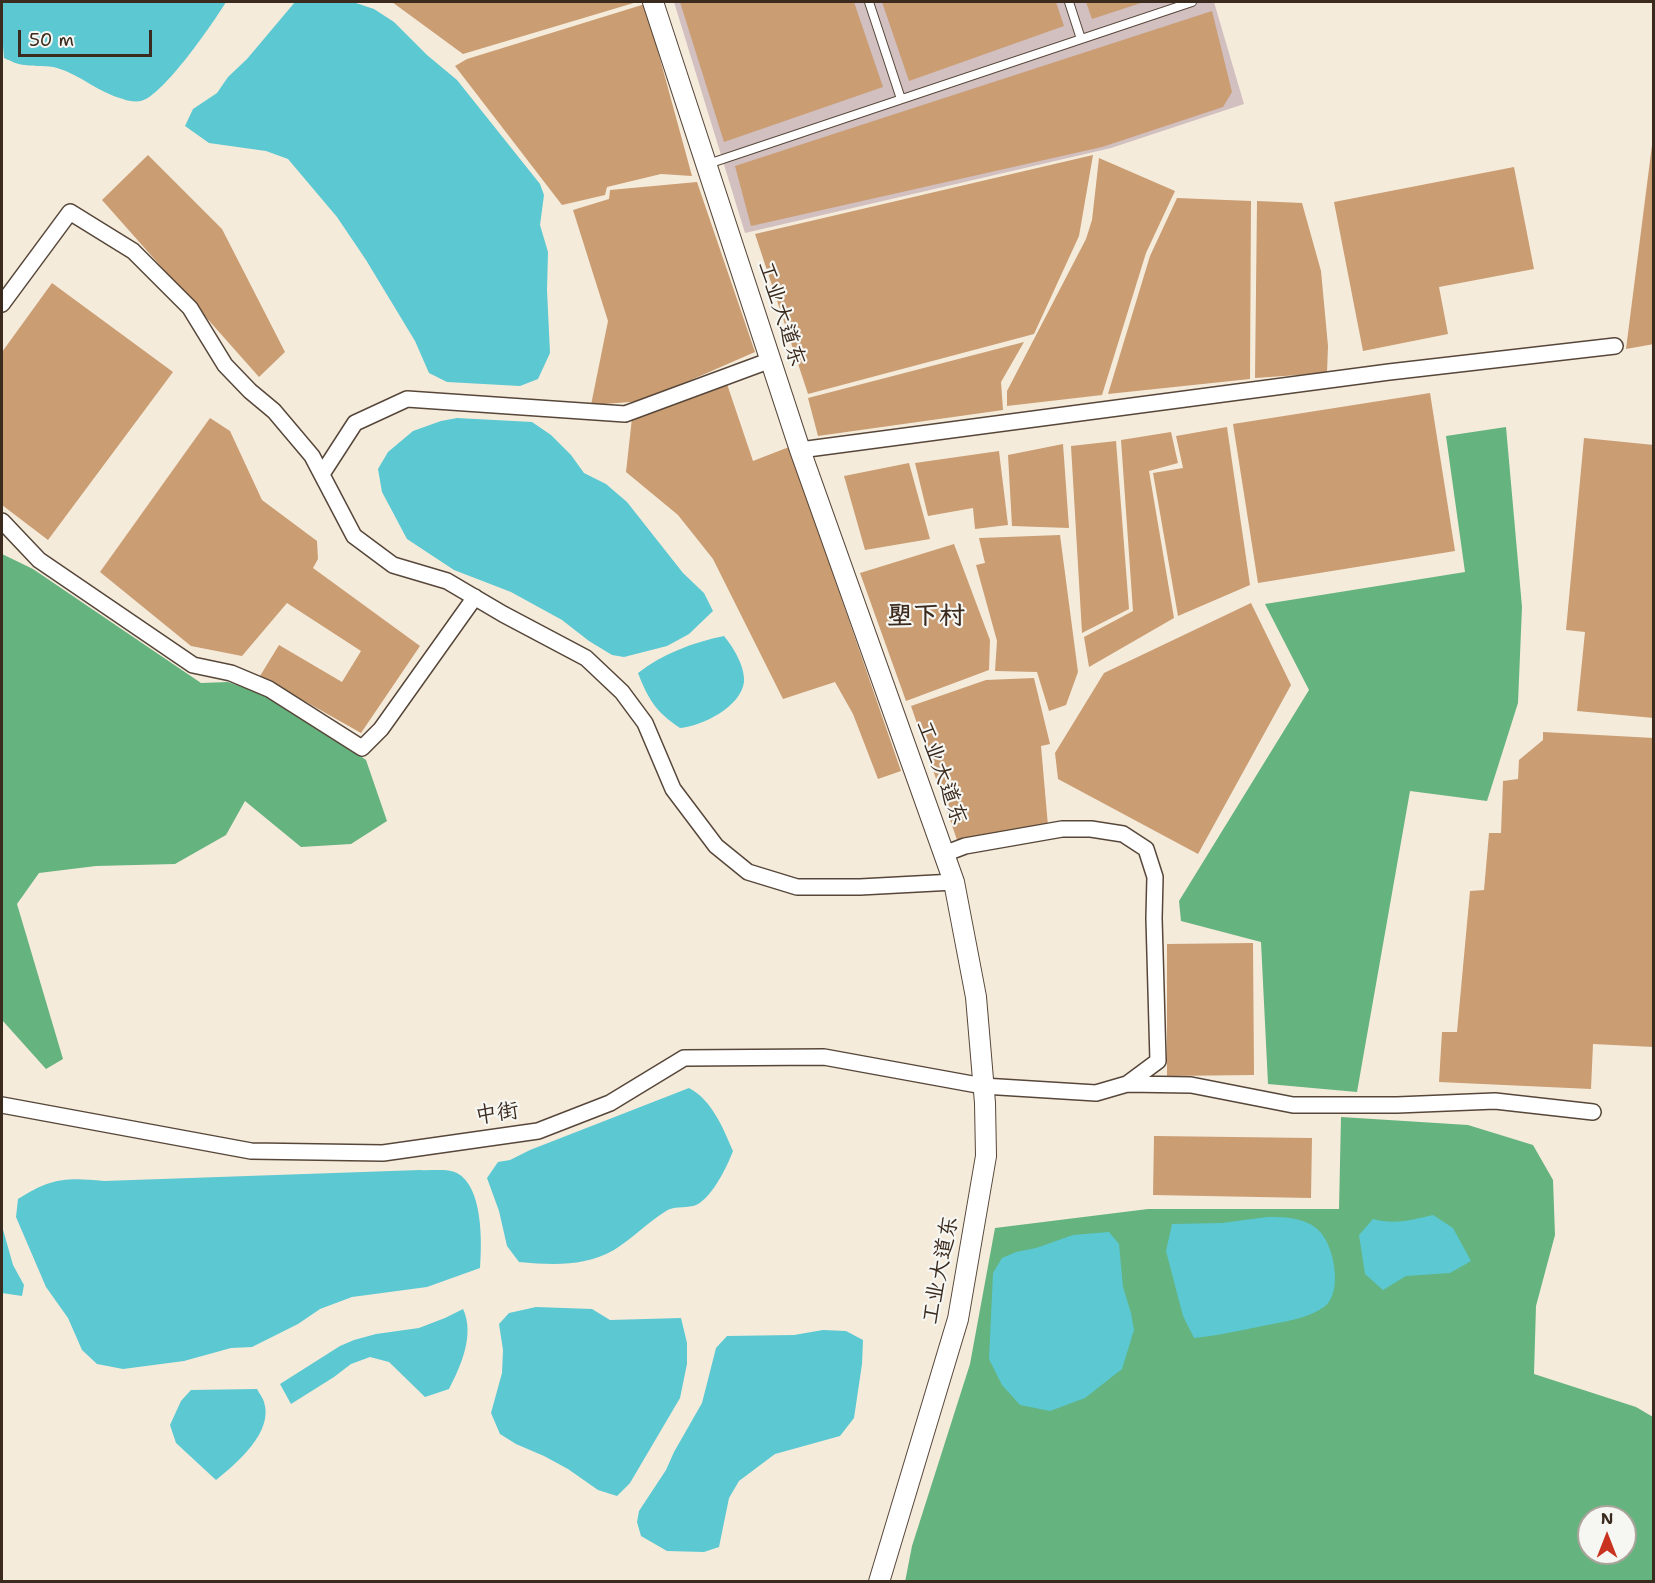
<!DOCTYPE html>
<meta charset="utf-8">
<style>
body{margin:0}
#map{position:relative;width:1655px;height:1583px;overflow:hidden;background:#f5ebdb;font-family:"Shantell Sans",sans-serif}
canvas{display:block}
.frame{position:absolute;inset:0;border:3px solid #3b2a1e;pointer-events:none}
.north{position:absolute;left:1577px;top:1505px;width:60px;height:60px;box-sizing:border-box;background:#f6f6f2;border:2px solid #aba49d;border-radius:50%;rotate:0deg;font-size:16px;font-weight:700;line-height:24px;text-align:center;color:#3b2a1e}
.north::after{content:'';display:block;margin:auto;width:21px;height:27px;background:#c8321e;clip-path:polygon(50% 0,100% 100%,50% 72%,0 100%)}
.scale{position:absolute;left:18px;top:30px;width:134px;height:27px;box-sizing:border-box;border:3px solid #3b2a1e;border-top:0;padding-left:8px;font-size:18px;line-height:21px;white-space:nowrap;color:#3b2a1e;-webkit-text-stroke:4px #f6f6f2;paint-order:stroke}
</style>
<div id="map">
<canvas width="1655" height="1583"></canvas>
<div class="frame"></div>
<div class="north">N</div>
<div class="scale">50 m</div>
</div>
<script>
const c = document.querySelector('canvas').getContext('2d');
c.lineJoin = 'round';
function paint(path, color) { c.fillStyle = color; c.fill(path, 'evenodd'); }
function strokePath(path, color, width, dash) { c.strokeStyle = color; c.lineWidth = width; c.lineCap = dash ? 'butt' : 'round'; c.setLineDash(dash || []); c.stroke(path); }
function write(font, color, halo, rows, align = 'center') {
  c.font = font + ' "Shantell Sans","LXGW WenKai TC",sans-serif'; c.lineWidth = 4.5; c.setLineDash([]); c.textBaseline = 'middle'; c.strokeStyle = halo; c.fillStyle = color; for (const [text, x, y, turn = 0] of rows) {
    c.save(); c.translate(x, y); c.rotate((+turn || 0) * Math.PI / 180); c.textAlign = isNaN(turn) ? turn : align; if (halo) c.strokeText(text, 0, 0); c.fillText(text, 0, 0); c.restore();
  }
}
paint(new Path2D(`
 M674,2H1214L1244,104L1111,148L745,233Z`), '#d2bfc0');
paint(new Path2D(`
 M1506,427L1522,607L1518,703L1487,801L1410,791L1357,1092L1268,1084L1261,942L1181,921L1179,901L1309,690L1265,604L1465,572L1446,436Z
 M2,554L33,569L201,683L228,682L280,700L366,760L387,821L351,844L301,847L245,801L226,835L175,864L96,866L39,873L17,904L63,1059L46,1069L2,1020Z
 M1341,1117L1468,1125L1533,1145L1553,1180L1555,1235L1536,1306L1534,1374L1636,1407L1653,1417V1581L905,1582L912,1546L970,1364L995,1228L1148,1209H1339ZM1589,1517H1625V1553H1589Z`), '#65b37e');
paint(new Path2D(`
 M2,2H226C214,22 163,96 141,101C136,102 127,101 123,99C99,93 81,75 57,68C47,65 36,67 25,65C18,65 11,61 4,58L2,33Z
 M295,2H353L374,9L394,22L427,55L457,80L540,184L544,195L540,225L548,252L547,290L550,353L538,379L520,386L447,382L429,373L415,341L366,260L337,217L288,159L266,151L209,143L185,126L193,109L217,93L228,77L247,59Z
 M457,418L532,422L551,435L571,455L584,473L606,484L627,502L683,573L704,593L713,611L689,634L667,646L624,657L612,655L589,641L562,620L511,592L454,570L407,539L382,492L378,469L388,452L413,431L441,421Z
 M724,636C733,647 745,666 744,682C741,707 702,726 680,728C656,712 648,699 638,673C662,654 694,642 724,636Z
 M689,1088C712,1100 723,1128 733,1151C727,1167 710,1202 693,1206C684,1208 673,1206 666,1211C648,1222 632,1239 614,1250C584,1267 552,1265 519,1262L507,1246L499,1211L487,1178L498,1162L510,1160L530,1150Z
 M420,1170C430,1171 447,1168 457,1173C483,1187 482,1242 480,1268L427,1287L352,1297L320,1309L298,1324L252,1347L231,1348L184,1361L123,1369L97,1364L82,1350L68,1318L46,1287L16,1217L18,1199C50,1178 67,1177 104,1181Z
 M1433,1215L1453,1228L1471,1261L1450,1273L1406,1276L1383,1290L1365,1274L1359,1235L1373,1219C1394,1225 1411,1220 1433,1215Z
 M1267,1217C1284,1217 1302,1217 1316,1228C1334,1241 1344,1293 1324,1307C1305,1320 1280,1322 1258,1327C1237,1331 1216,1336 1194,1338L1183,1316L1166,1251L1172,1224L1222,1223Z
 M2,1226L13,1265L24,1285L22,1296L2,1293Z
 M1109,1232L1119,1244L1123,1287L1131,1313L1134,1330L1122,1369L1085,1398L1050,1411L1020,1405L1002,1385L989,1359L993,1273L1002,1258L1016,1252L1036,1248L1073,1235Z
 M536,1307L592,1309L610,1320L681,1318L687,1343V1364L680,1398L630,1483L617,1496L598,1490L568,1469L544,1456L516,1444L500,1434L491,1413L502,1373L503,1350L499,1324L509,1313Z
 M463,1309C475,1334 461,1366 449,1389L425,1397L389,1362L370,1357L351,1364L334,1377L291,1404L280,1384L340,1346L354,1340L376,1334L419,1328L445,1318Z
 M823,1330L846,1331L863,1340L862,1364L854,1418L840,1436L775,1454L739,1481L729,1498L719,1547L704,1552L667,1551L641,1536L637,1522L639,1511L666,1470L674,1452L702,1403L716,1348L727,1336L794,1335Z
 M257,1389C259,1393 263,1398 264,1402C274,1432 236,1464 216,1480L176,1443L170,1425L181,1401L191,1390Z`), '#5bc8d2');
paint(new Path2D(`
 M392,2H637L463,54Z
 M680,2H854L883,87L724,142Z
 M882,2H1056L1064,26L909,81Z
 M1086,2H1144L1092,19Z
 M645,4L692,176L661,174L607,187L605,195L562,205L455,66L467,59Z
 M1212,11L1232,92L1223,107L1102,147L751,226L735,166Z
 M1652,145L1654,344L1626,349Z
 M148,155L222,229L285,352L259,377L102,200Z
 M1093,155L1079,236L1034,334L808,394L755,234Z
 M1099,158L1175,191L1146,253L1102,395L1007,406V391L1086,239L1092,220Z
 M1514,167L1534,269L1439,287L1448,334L1363,351L1334,202Z
 M697,182L755,352L643,401L591,405L608,321L573,210L609,199L610,190Z
 M1177,198L1251,201L1250,379L1108,394L1150,256Z
 M1257,201L1302,203L1321,271L1328,346L1327,373L1255,378Z
 M52,283L173,372L48,540L2,505V352Z
 M1024,342L1001,382L1003,410L818,436L808,398Z
 M727,384L753,461L789,447L901,771L878,779L853,714L835,682L783,699L713,559L678,515L626,472L632,418Z
 M1430,393L1455,551L1258,583L1233,424Z
 M210,418L230,431L262,500L317,541L318,559L313,568L420,646L361,733L260,676L279,645L342,682L361,651L287,603L242,656L191,646L100,572Z
 M1227,427L1250,585L1178,616L1153,473L1183,468L1176,436Z
 M1171,432L1178,463L1149,471L1174,618L1089,667L1084,637L1133,611L1121,440Z
 M1584,438L1654,445V718L1577,711L1585,632L1566,630Z
 M1116,441L1129,609L1082,633L1071,446Z
 M1063,444L1069,528L1012,526L1008,455Z
 M999,451L1008,525L975,529L973,508L928,516L915,463Z
 M909,463L930,539L865,550L844,476Z
 M1060,535L1078,672L1066,705L1049,711L1037,672L995,671L997,641L976,565L985,563L979,538Z
 M954,544L990,640L989,670L906,701L860,573Z
 M1251,603L1291,685L1198,854L1058,779L1055,753L1104,673Z
 M1034,678L1050,744L1041,746L1048,826L957,840L911,706L986,680Z
 M1543,732L1654,738V1047L1593,1044L1591,1089L1439,1082L1442,1032H1457L1470,891L1484,890L1489,833H1501L1503,781L1518,779L1519,760L1543,740Z
 M1253,943L1254,1075L1167,1076V944Z
 M1154,1136L1312,1138L1311,1198L1153,1195Z`), '#ca9d73');
const service = new Path2D(`
 M869,2L901,99
 M1069,2L1081,39
 M708,164L1192,2`);
const minor = new Path2D(`
 M2,304L70,212L133,251L190,308L225,365L250,391L274,411L312,456L354,536L393,565L447,581L503,614L586,658L622,692L645,723L673,789L716,846L748,872L797,887H860L954,882
 M800,450L1389,372L1615,346
 M322,474L355,423L407,399L625,414L771,360
 M2,521L39,560L193,665L231,673L269,689L362,748L381,729L475,597
 M1127,1084L1191,1085L1293,1105H1397L1495,1101L1593,1112
 M2,1105L251,1151L383,1153L538,1131L610,1103L684,1058L824,1057L983,1086L1096,1093L1127,1084L1158,1061L1154,918L1155,877L1146,849L1123,834L1091,829H1062L965,846L944,854`);
const tertiary = new Path2D(`
 M653,2L800,450L954,882L976,997L985,1103L986,1156L958,1319L879,1582`);
strokePath(service, '#57473a', 10);
strokePath(minor, '#57473a', 18);
strokePath(tertiary, '#57473a', 22);
strokePath(service, '#fff', 8);
strokePath(minor, '#fff', 15);
strokePath(tertiary, '#fff', 20);
write('22px', '#3b2a1e', '#f6f6f2', [
 ["工业大道东",781,314,72],
 ["工业大道东",941,773,70],
 ["中街",497,1114,-8],
 ["工业大道东",941,1270,-79]
]);
write('bold 26px', '#3b2a1e', '#f6f6f2', [
 ["塱下村",926,617]
]);
</script>
